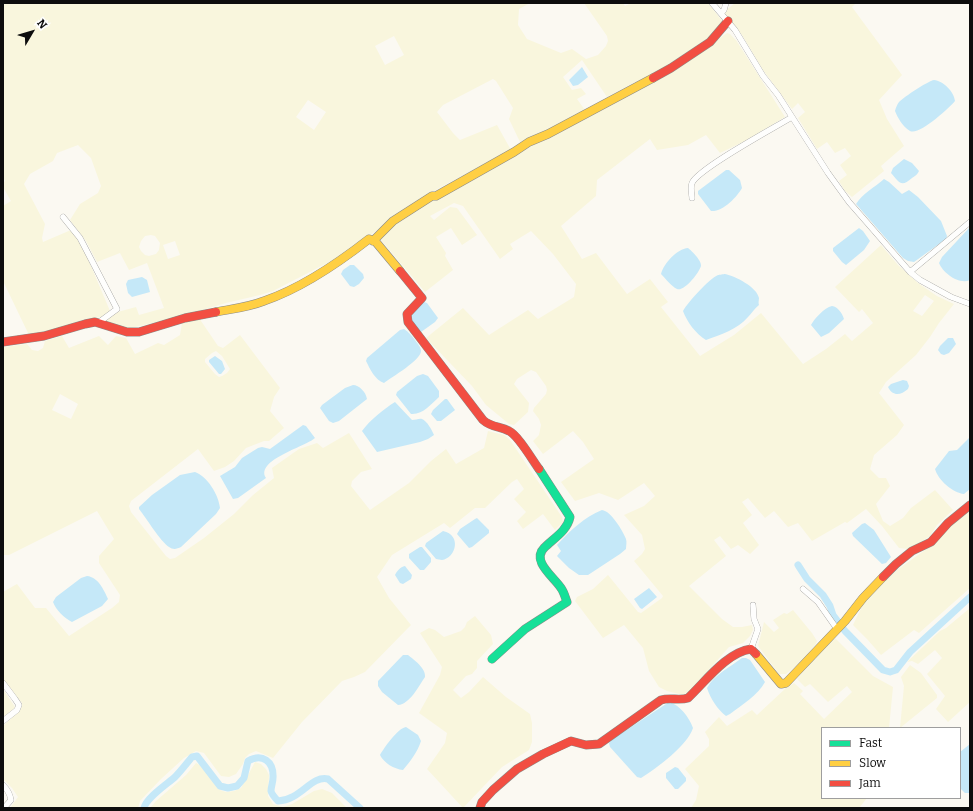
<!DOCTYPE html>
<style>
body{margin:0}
#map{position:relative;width:973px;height:811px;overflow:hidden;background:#fbf9f2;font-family:Bitter,serif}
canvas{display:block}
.frame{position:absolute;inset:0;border:4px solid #0d0d0d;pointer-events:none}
.legend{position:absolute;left:821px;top:727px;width:140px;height:72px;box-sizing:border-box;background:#fff;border:1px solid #9e9e9e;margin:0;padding:5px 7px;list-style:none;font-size:12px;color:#0d0d0d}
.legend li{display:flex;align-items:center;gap:8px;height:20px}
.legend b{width:20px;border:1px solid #9e9e9e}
.north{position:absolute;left:12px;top:12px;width:40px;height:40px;-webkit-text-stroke:3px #fff;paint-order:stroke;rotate:52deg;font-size:11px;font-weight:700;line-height:16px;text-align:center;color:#0d0d0d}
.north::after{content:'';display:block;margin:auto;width:14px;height:18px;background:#0d0d0d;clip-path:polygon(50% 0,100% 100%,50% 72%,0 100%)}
</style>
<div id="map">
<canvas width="973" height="811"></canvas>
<div class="frame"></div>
<ul class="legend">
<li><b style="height:5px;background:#16e098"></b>Fast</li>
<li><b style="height:5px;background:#ffcf43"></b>Slow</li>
<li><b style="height:5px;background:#f24e42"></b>Jam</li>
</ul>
<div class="north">N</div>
</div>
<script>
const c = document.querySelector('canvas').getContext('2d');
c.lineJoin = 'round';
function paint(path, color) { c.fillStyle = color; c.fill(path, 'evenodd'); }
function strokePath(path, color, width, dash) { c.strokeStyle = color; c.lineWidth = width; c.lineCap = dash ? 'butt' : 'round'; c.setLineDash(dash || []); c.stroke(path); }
paint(new Path2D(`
 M3,3H530L519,9L518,25L527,39L561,53L572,49L586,59L598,55L606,46L608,41L607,36L584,3H623L625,6L631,3H708L723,22L714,34L665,67L642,81L635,82L607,97L582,60L563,77L572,90L581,88L586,94L577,99L585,110L540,134L520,142L509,119L513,108L496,81L493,79L443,105L437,112L453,133L460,140L497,125L511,150L441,187L409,206L382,227L335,259L273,291L260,295L226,303L185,315L140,326L125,329L105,321L114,313L136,307L139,315L164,308L147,263L129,270L120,253L97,262L86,241L70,220L80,204L98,193L101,186L91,158L78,145L57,153L53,161L30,174L24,184L45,224L42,238L43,242L71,230L78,240L88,259L110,311L102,317L85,319L61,328L29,335L3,281V206L11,201L3,187V183L5,181L3,177ZM394,36L404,55L385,65L375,46ZM308,100L326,112L314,130L296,117ZM151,235L155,236L160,243L159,250L156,254L149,256L145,255L141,251L139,247L141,241L145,236ZM175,241L180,255L168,259L163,245Z
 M735,3H856L852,7L902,75L879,100L887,119L904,146L881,166L884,171L852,197L845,191L839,181L847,175L840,165L851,156L845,148L835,153L827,142L817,149L798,118L805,112L798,103L792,109L763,70L742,35L724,12Z
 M727,33L730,34L736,40L785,117L745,141L720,153L706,135L688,145L657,150L650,139L597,180L596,196L561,226L582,259L596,253L627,294L650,279L668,302L661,307L700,356L734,335L761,313L803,364L826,349L845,334L852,341L873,323L862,309L859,312L835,287L881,245L898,265L918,283L937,296L954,304L939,323L930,337L916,355L886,382L879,393L904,425L897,435L874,455L870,469L879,478H886L890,486L876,504L883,521L890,526L903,518L911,508L935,490L953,510L937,525L930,536L918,544L908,549L899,548L882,526L866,509L847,523L845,522L812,541L798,523L788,527L774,511L765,518L748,498L742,502L752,515L743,523L759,545L750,554L738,545L731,549L720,536L714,540L726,556L689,586L722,619L733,627H742L752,625L753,630L750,636L743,643L729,647L690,691L683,695L667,691L659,687L649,671L643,648L624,625L603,638L575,601L577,597L593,589L608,575L638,612L641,613L662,598L663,596L634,561L642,554L645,549L642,535L624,515L644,506L655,496L644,483L618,500L599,493L575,501L561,482L594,459L583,442L573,431L543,454L533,441L539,435L541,425L539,419L533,411L534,408L546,394L547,390L546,386L536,372L531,370L517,379L514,384L529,403L528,412L514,425L509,424L486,405L472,386L426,338L463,308L489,335L528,310L538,319L574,297L576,284L553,254L531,231L510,244L513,249L500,259L463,206L454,203L430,216L434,220L450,207L457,208L477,235L462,245L451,228L436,237L446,253L445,256L453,270L425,292L380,239L388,229L408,213L526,149L663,77ZM925,295L934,301L922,316L913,311Z
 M199,318L218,346L223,348L240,335L280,388L274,397L270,411L284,428L269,441H264L246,448L234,461L225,467L214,471L198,449L131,501L129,506L131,512L166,556L170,559L175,558L204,538L234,514L253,495L274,478L272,468L299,449L317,443L323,448L349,433L372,469L361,472L352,481L351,486L370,510L409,483L431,461L446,449L456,464L484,448L488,431L504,435L510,440L562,517L563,522L555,530L543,514L523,529L517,521L526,512L514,499L524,489L517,479L512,482L485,508H475L450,528L444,523L392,555L377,577L389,598L411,625L365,672L354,677L342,681L302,722L273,758L256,751L249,754L245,758L243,764L236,774L229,777L221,776L204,753L196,751L184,758L161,779L140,801L138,808H10L18,797L12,788L3,779V726L20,710L22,706V703L3,680V592L17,584L35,608H46L69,636L112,608L119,602L120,595L99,563V556L114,539L97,511L9,555H3V347L27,344L32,350L38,351L43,348L45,341L62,336L69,348L99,336L108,345L116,336L126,338L135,354L158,343L164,345L180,335L182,323ZM216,351L222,356L230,369L227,373L222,376L219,377L215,374L205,362V359L212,353ZM60,394L78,404L71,419L52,410Z
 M970,509V588L919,633L914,630L881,655L867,639L853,625L865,600L897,570L935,543L947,528Z
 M970,608V702L948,722L936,709L945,696L927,674L942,658L935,650L918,664L912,661L907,662L940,631L946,628Z
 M793,610L812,633L817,641L816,644L797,665L786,674H779L758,646L764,622L774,632L779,628L773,620L784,613L787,614Z
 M475,616L491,635L493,644L477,661V668L472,674L466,676L453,690L461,698L469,692L483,677L506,697L530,714L532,723V742L529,750L502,767L463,808L427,769L445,743L447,733L419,713L440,675L442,667L420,633L429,628L435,630L444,637L461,631L465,627L467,622Z
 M835,638L873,676L893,687L889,728H822V798H867L859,808H691L696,800L699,786L685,769L709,746V739L705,732L719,717L727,726L752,710L757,715L786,688L794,683L803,691L800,694L824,719L852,692L847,686L828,702L810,684L805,687L797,679L818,655Z
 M910,665L921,673L937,695V698L900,728L904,686L901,677Z
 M3,689L15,707L14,709L3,718Z
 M255,762L261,764L266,769L269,775L268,796L273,804L283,807L292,804L314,791L322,789L332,793L347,808H150L156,801L186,775L196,763L200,765L220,790L226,792L234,791L241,788Z`), '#f9f6dd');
paint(new Path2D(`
 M582,67L588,77L578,85L573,86L569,80Z
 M934,80C943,81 954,91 955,101C949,108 919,136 910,131C902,126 898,118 895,111C896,107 897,105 899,102C904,97 928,81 934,80Z
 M904,159L912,163L919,171C918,174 915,176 912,178C901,188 899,182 891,173L893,168Z
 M726,170H729L740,180L742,188C737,197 723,212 711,211L698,194V191Z
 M884,179L889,182L902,194L909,190L918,197L941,221L947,236L946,239L914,262L908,261L903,258L856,204C862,194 875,187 884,179Z
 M970,227V280C959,285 943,273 939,263L942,257Z
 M859,228L863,231L870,241L864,250L846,265L842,262L833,251V248Z
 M688,248C692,251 702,261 701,266C699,273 684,292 677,289C671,286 666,279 661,274C664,263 677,249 688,248Z
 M350,265H354L363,274L364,278L359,284L354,287L350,286L341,274L343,270Z
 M725,274C735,276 757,287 759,298C759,300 758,303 759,305C754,309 752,313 748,317C738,329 720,335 706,340C696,334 687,322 683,311C688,302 709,279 718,275C719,275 724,274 725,274Z
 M142,277L147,280L150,292L132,297L128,293L126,284L128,280Z
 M422,302H424L427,303L438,318L435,322L421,332C415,329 412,322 411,316Z
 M832,306C838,307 842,313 844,319L829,333L821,337L811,325C815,318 824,308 832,306Z
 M404,329C409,332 412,336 415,340C417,343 421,347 421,351C421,360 392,377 384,383C375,380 370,369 366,361L367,358L400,330Z
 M948,338H953L956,344L949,353L944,355L941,354L938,350L940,346Z
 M215,356L222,361L225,369L221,374H219L209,362V360Z
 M423,374L428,376L439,391V397C431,404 423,415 411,414L396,395L397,392L417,376Z
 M903,380L907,381L909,386L908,389C901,395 893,397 888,387L891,384Z
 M353,385C359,385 366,392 367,399L339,421L333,423L329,421L320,408L322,405L345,388Z
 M445,399H447L455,410L441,421H437L431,414L433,410Z
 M395,402L412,420C416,420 419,418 422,419C427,421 432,430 434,435L428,439L420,442L377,452L362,431C369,421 385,408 395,402Z
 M303,425L306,426L315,438C305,447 255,460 266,478L238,498L233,499L220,476L235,467L242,458L258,448L262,447L270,449Z
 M969,438H970V489L964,494C953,493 938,480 935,469L949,451L957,450Z
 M195,472C207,476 219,495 220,508L216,514L181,547C177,549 173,550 169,547C160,541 147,519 139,509V507L152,495L180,475Z
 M602,510C611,511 623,531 626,539C627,542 626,546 626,549L620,554L588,575H579L569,568L557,556L561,551L557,545C570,531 584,517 602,510Z
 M477,518L489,530V533L472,547L469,548L457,534L460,529L475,519Z
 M865,523L874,530L891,557L886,563L882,564L853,536L852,533L862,524Z
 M443,531C462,535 456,558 442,560C440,560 438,559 436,559L425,546L426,543Z
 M420,547H422L431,558V562L424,570H420L409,558V554Z
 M405,566L412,575L411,579L403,584L400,583L395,575C397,571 400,567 405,566Z
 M87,576C98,577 104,590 108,599L102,606L72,622C64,618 56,610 53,602L56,597L81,578Z
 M649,588L657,597L642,609L640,608L634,599Z
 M403,655H408C414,660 426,668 425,677C418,687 410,704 398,705L382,692L378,686V681Z
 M742,658H746L750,660L765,682C758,695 742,705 730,714L726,716C718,710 710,698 707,688C714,675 730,667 742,658Z
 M669,702C680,705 689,717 693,728C687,746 657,768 641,778L637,777L610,747L609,743L613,739Z
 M406,727L418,735L421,741C418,751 410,762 403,770C394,769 384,763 380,755C384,748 398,728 406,727Z
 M970,744V793H965L960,788V752Z
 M675,767L678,768L686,778V781L678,789H675L666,778V773Z`), '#c5e8f8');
strokePath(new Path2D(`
 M798,565L807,579L823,595L830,606L833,615L845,631L883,670L890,672L896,670L910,652L970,597
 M144,808C146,798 167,784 175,777C181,771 187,763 192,757L197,756L220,786L228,788L237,786L244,778L248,761C262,753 274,761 273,778C273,782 271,787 271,791C272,795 275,798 278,801C301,800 311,775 328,779L360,808`), '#c5e8f8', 7);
const street = new Path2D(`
 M712,3L735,30L763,76L778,95L828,173L849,202L870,226L910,272L920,280L951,297L970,304
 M721,13L724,10L726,3
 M692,198C692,194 690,188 692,183C699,168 774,128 792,117
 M63,217L80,238L117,309L98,323
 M910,272L970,222
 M803,589L818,602L837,629
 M751,649L758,629L754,619L753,605
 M3,683L15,699L19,705L17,710L3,721
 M3,785C8,790 10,794 11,800L4,808`);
const fast = new Path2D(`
 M492,659L525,629L567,602C565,597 564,592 561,588C554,577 531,561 544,548C554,538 567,531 570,517L539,469`);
const slow = new Path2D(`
 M373,241L393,221L432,196H436L514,152L529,142L548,134L653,78
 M216,312C232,309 249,307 264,301C302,288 337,264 369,239L375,241L400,271
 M756,654L781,684L786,683L845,621L863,598L883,577`);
const jam = new Path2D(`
 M653,78L671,68L710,42L728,21
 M400,271L422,298L407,314L408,322L483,420C492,428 500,426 509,431C518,435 533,461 539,469
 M3,342L44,336L85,324L95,322L127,332H139L185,318L216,312
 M883,577L896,564L912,551L931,542L948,523L970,505
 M480,808L482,802L493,790L517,769L543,754L571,741L586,745L599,744L661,700C670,697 679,701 688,698C705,682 727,652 751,649L756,654`);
strokePath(street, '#949390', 6);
strokePath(fast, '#8b8a87', 9);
strokePath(slow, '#8b8a87', 9);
strokePath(jam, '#8b8a87', 9);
strokePath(street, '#fefefd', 5.5);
strokePath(fast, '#16e098', 8);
strokePath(slow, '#ffcf43', 8);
strokePath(jam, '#f24e42', 8);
</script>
